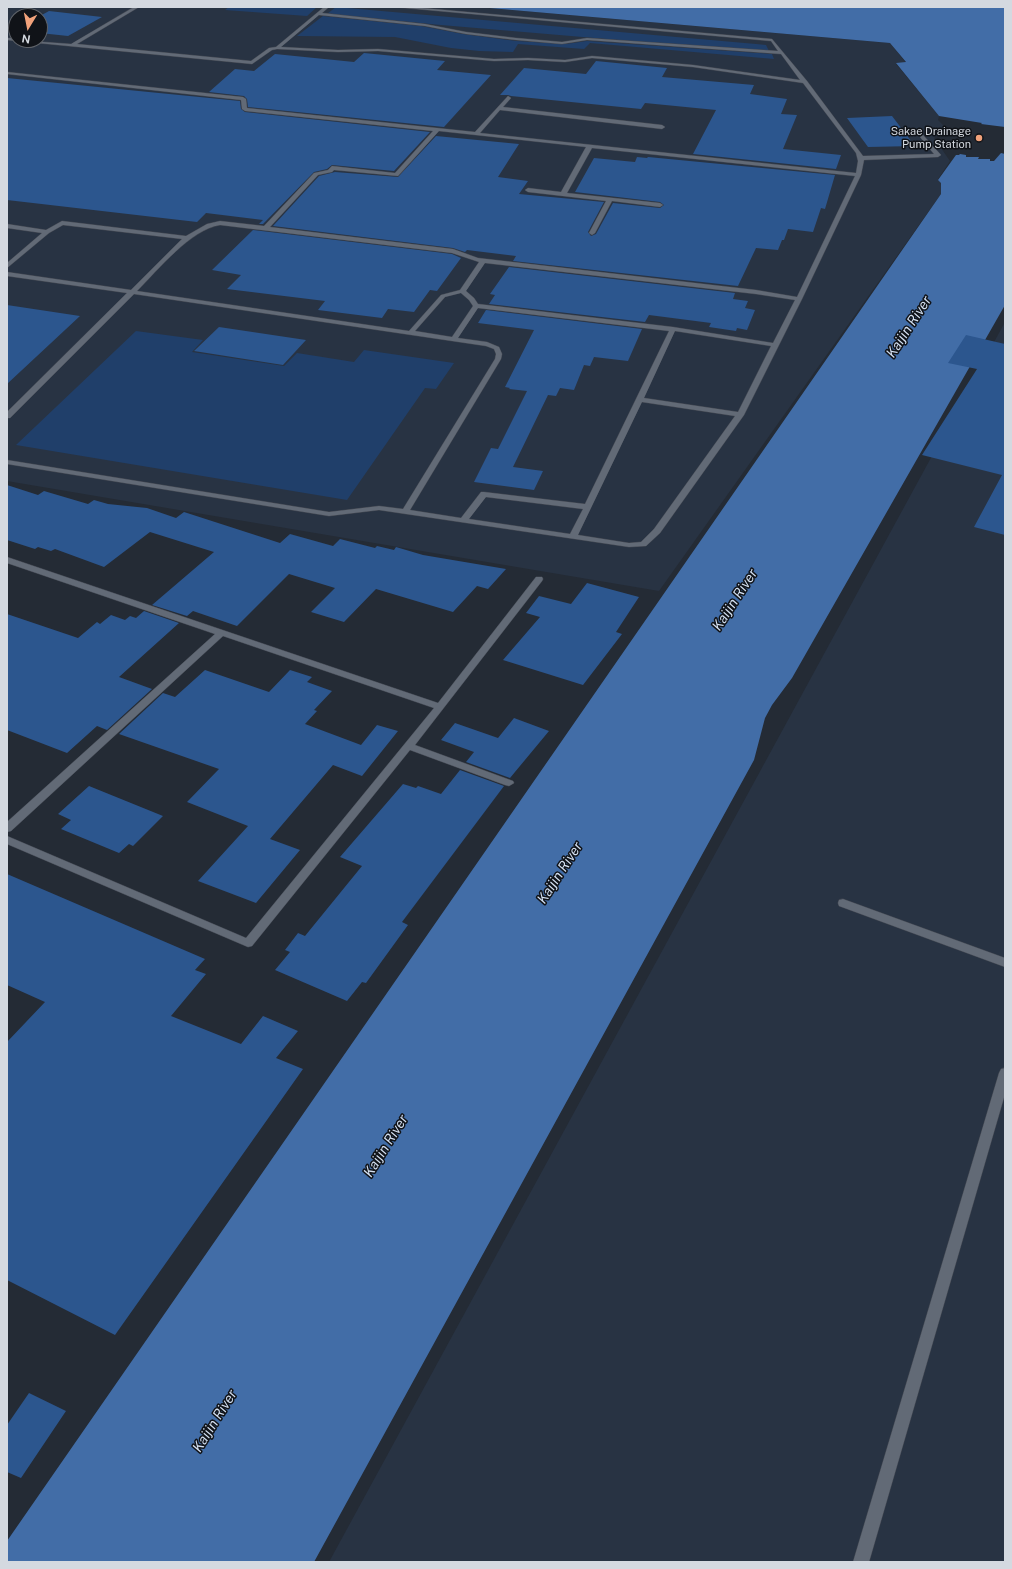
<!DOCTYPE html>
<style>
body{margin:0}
#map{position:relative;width:1012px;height:1569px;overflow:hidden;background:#242b35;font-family:"Public Sans",sans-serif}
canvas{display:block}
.frame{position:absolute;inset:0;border:8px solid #d4d9e0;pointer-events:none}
.north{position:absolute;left:8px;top:8px;width:40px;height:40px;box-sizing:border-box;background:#101318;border:1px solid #5e6268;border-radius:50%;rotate:190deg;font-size:11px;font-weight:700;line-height:16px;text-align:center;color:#d4d9e0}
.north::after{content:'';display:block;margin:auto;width:14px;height:18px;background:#f1a27b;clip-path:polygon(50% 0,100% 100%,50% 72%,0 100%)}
</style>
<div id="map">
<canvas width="1012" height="1569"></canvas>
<div class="frame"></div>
<div class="north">N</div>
</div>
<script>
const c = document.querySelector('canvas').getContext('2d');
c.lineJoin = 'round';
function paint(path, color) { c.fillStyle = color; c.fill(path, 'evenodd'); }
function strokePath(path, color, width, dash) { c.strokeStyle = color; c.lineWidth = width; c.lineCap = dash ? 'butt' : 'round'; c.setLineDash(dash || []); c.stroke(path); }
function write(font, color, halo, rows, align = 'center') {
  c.font = font + ' "Public Sans",sans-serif'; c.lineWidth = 3; c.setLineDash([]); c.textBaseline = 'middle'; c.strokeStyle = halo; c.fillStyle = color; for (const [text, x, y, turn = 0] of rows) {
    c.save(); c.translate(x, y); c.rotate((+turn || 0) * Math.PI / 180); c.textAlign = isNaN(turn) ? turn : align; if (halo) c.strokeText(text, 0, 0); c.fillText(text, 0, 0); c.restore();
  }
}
paint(new Path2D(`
 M7,7H478L890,43L906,63L896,64L939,116L938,120L946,128L934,138L950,161L938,179L941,183V194L659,591L7,481ZM16,16H40V40H16Z
 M1005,322V1562H329Z`), '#283343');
paint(new Path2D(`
 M229,7H317L307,16L225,10Z
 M336,7L756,44L766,45L769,51L689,46L441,25L327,14Z
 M323,16L421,26L463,34L516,41L566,44L587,41L772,54L774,59L590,43L584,49L518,44L513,52L479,51L451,48L395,37L297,36Z
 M136,331L203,340L192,352L284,366L297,353L354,362L364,350L454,363L436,389L425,388L347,500L16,445Z`), '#203f6a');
paint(new Path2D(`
 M478,7H1005V127L981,124L982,123L939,116L896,63L906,62L890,43Z
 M1001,153L1005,154V305L792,678L772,705L765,718L754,760L314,1562H7V1541L941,194V183L938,180L956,155H959L960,154L966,155V157H979L978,159H990V161H994Z`), '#426da7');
paint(new Path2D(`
 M49,11L102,17L68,36L40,33V16Z
 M364,53L445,61L437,70L491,75L444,127L248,107L247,99L244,96L209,92L235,69L254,71L275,54L354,62Z
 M596,61L667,68L662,77L754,85L750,94L787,99L781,114L797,115L783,149L841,155L836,169L693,154L716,110L645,103L641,109L511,96L508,95H500L524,68L586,74Z
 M7,78L240,101L241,109L245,112L430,132L394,171L332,165L327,169L314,172L263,224H259L263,220L206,213L197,222L7,200Z
 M892,116L915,146L868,147L847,118Z
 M436,136L519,144L498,177L528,181L519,194L604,202L588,232L591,236L596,234L613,203L660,208L664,205L660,202L575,192L594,158L635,162L637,157L647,158L648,157L835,175L825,209L821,208L813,232L788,229L784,240H782L778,250L756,248L738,286L513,261L516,256L467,250L465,252L453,248L273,226L319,176L335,172L398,177Z
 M253,230L452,254L461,258L437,291L430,290L414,312L388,309L382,318L318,310L325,301L227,289L241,275L212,270Z
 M509,267L735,293L733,299L748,301L745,308L755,310L747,330L737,328L736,331L709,327L711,323L649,315L645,322L489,304L495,295L490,294Z
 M7,305L80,316L7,384Z
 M486,310L642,329L628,361L594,357L590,366L584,365L574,390L560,388L556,396L548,395L513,467L543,471L534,490L474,482L491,448L498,449L527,391L509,389L510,388L505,387L534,330L478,323Z
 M219,327L306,340L283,365L194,351Z
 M966,335L1005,344V535L974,527L1002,475L922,455L977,369L948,363Z
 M7,485L38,495L44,491L88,504L94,500L108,504L147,508L176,518L184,512L280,543L290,534L333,546L340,539L375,548L377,546L394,550L396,547L423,555L506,569L488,589L477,586L453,612L376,589L344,622L311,612L335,588L289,574L237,626L193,611L187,616L152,605L214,552L150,532L104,567L55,549L51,551L38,547L35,549L7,540Z
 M587,583L639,597L616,632L622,634L583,685L503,660L540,617L526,613L539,596L571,604Z
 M144,611L179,623L119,677L152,689L107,730L97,726L67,753L7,730V614L78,638L97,622L100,624L111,615L125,620L130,616L136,618Z
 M205,670L269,692L290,670L312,677L307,682L332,691L314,710L317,711L305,724L361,745L377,725L398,731L362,776L333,765L270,839L300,850L256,903L198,881L248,826L187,802L219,769L119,734L163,693L175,697Z
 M514,718L549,731L510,778L466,762L474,752L441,740L455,723L498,738Z
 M460,770L504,786L402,922L408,925L366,983L362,982L347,1001L275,970L290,952L285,950L298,933L305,936L362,866L340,857L403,784L416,788L418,786L441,794Z
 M89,786L163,816L133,846L129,844L119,853L61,829L71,820L58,814Z
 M7,874L205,959L195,970L206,974L171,1016L241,1044L263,1016L298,1031L276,1058L303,1069L115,1335L7,1280V1042L45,1002L7,985Z
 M29,1393L66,1411L21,1478L7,1472V1425Z`), '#2c568e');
const minor = new Path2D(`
 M134,7H139L77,44L251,61L269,48L276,47L324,7H329L322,13L425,24L466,32L516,38L562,42L587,38L778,51L771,41L394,7H411L772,39L807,81L863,156L934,154L920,137L923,135L941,155L938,157L864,160L861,175L802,299L744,415L660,533L646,546L629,547L379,510L329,516L7,464V460L329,512L379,506L403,509L495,359L496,354L494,349L486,346L134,294L10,418H7V412L127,293L7,276V272L131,290L182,239L63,225L49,233L7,268V263L42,233L7,228V224L46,230L62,221L186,236L207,224L220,221L264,226L314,173L328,170L332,166L395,173L433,131L245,111L242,109L241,100L7,74V72L243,97L246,99L247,108L475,132L508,96L511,98L503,107L662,125L665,127L662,129L500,110L480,133L856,173L858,161L856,153L803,83L693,67L592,58L565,62L528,60L494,61L378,51L338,52L277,49L272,50L252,64L7,40V38H16V40L71,44ZM319,15L425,26L466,34L516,40L562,44L587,40L781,54L800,80L693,65L592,56L565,60L528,58L494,59L378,49L338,50L281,47ZM439,131L586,147L561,192L528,188L525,190L528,192L606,201L589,233L592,235L595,233L612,201L660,207L663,205L660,203L567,193L592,148L855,176L797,297L756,290L478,258L453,249L270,227L318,175L332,172L334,170L398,176ZM220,225L452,253L479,262L460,290L441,295L409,331L137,291C159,269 190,230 220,225ZM485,263L756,294L795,300L773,343L673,327L478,304L474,298L466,291ZM461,293L469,300L473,306L452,337L415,331L445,297ZM478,308L669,331L585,504L484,492H481L461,518L410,510L501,359L502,354L499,347L487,342L458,338ZM675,331L771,346L738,412L644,398ZM642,402L735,416L654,529L641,542L629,543L578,535ZM486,497L583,509L570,534L469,519Z
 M7,557L438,703L536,577H542L543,579L542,581L415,745L513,781L514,783L509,786L505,785L410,750L252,946L248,947L7,844V836L246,938L434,708L223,636L11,831L7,832V822L215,634L7,563Z
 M843,899L1005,958V967L839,906L838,903L839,900Z
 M1005,1068V1094L869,1562H853L999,1073L1001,1069Z`);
strokePath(minor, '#414650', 1);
paint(minor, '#626a76');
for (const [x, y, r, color] of [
 [979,138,4,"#f1a27b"]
]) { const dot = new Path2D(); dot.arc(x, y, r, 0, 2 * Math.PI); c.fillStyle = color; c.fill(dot); strokePath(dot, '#101318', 1.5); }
write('11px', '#d4d9e0', '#101318', [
 ["Sakae Drainage",971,132],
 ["Pump Station",971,145]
], 'right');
write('italic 14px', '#d3dff0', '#101318', [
 ["Kaijin River",909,327,-57],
 ["Kaijin River",735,600,-57],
 ["Kaijin River",560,873,-57],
 ["Kaijin River",386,1146,-58],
 ["Kaijin River",215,1421,-58]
]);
</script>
